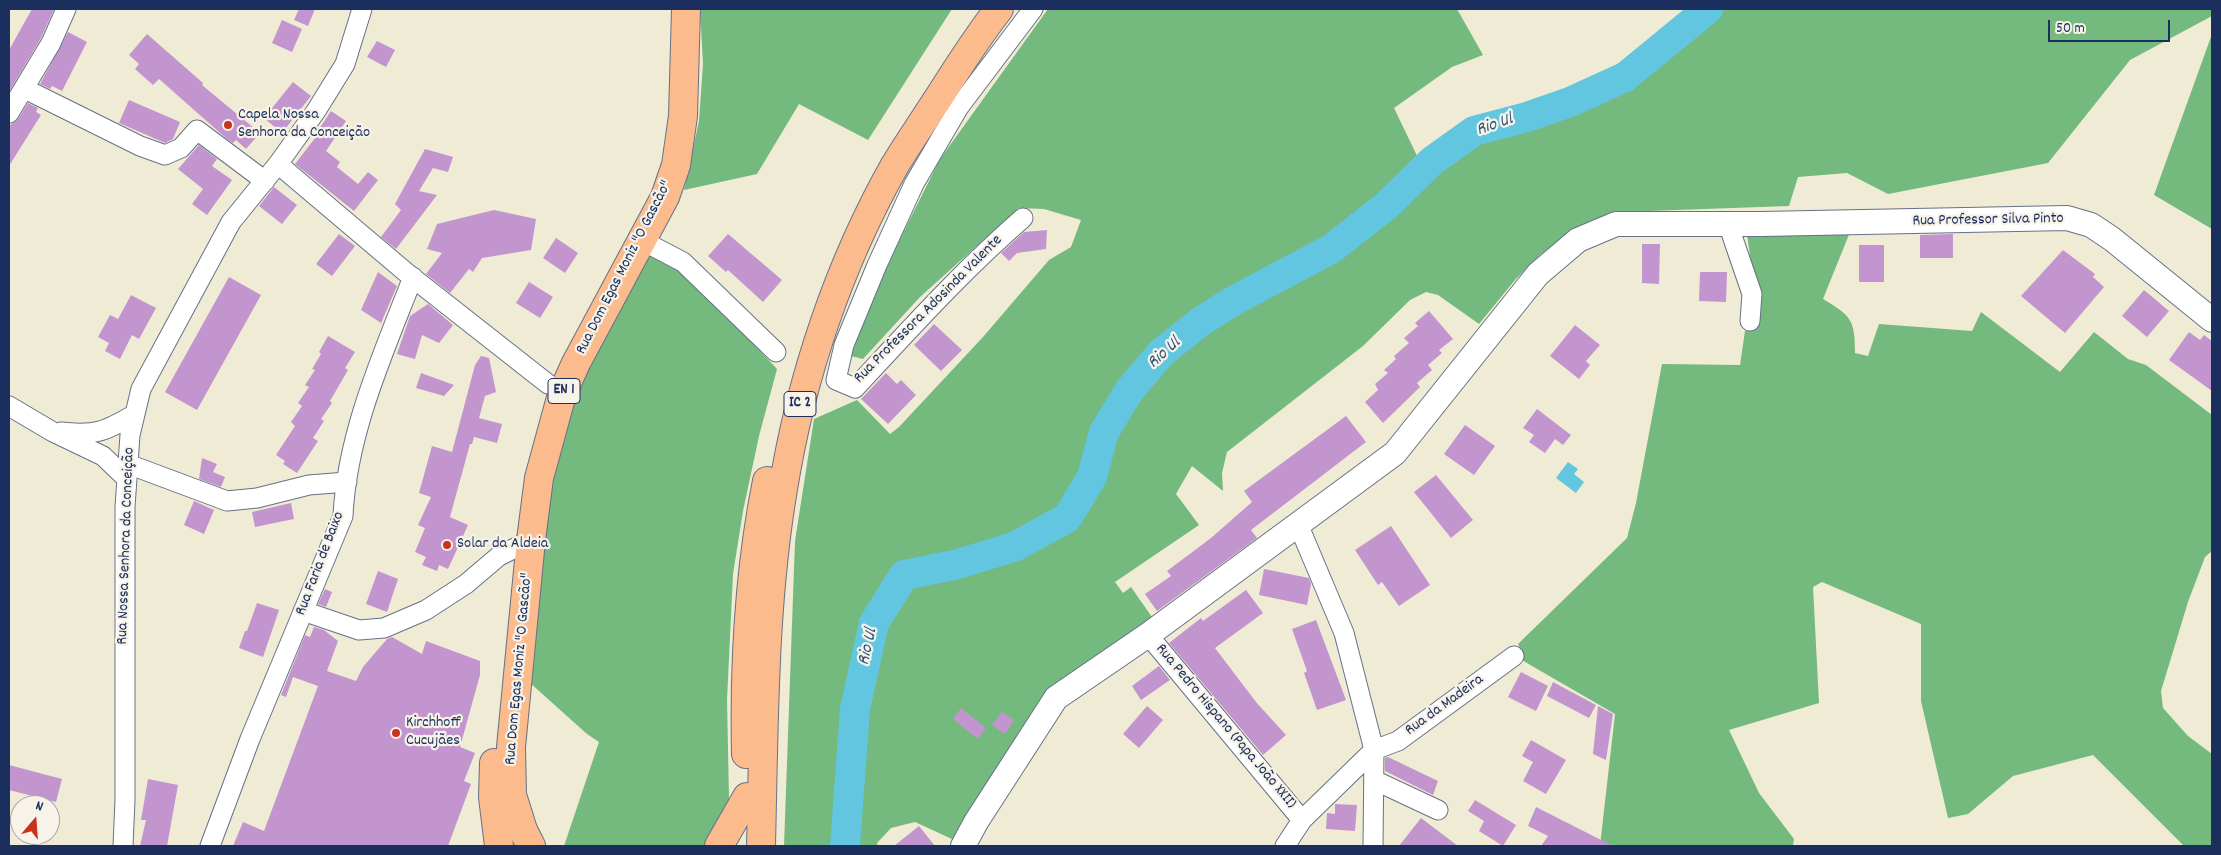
<!DOCTYPE html>
<meta charset="utf-8">
<style>
body{margin:0}
#map{position:relative;width:2221px;height:855px;overflow:hidden;background:#f0ebd4;font-family:Dekko,sans-serif}
canvas{display:block}
.frame{position:absolute;inset:0;border:10px solid #1b2f5e;pointer-events:none}
.north{position:absolute;left:10px;top:795px;width:50px;height:50px;box-sizing:border-box;background:#f7f3e8;border:1px solid #9fa5b1;border-radius:50%;rotate:18deg;font-size:14px;font-weight:700;line-height:20px;text-align:center;color:#1b2f5e}
.north::after{content:'';display:block;margin:auto;width:18px;height:22px;background:#c8321e;clip-path:polygon(50% 0,100% 100%,50% 72%,0 100%)}
.scale{position:absolute;left:2048px;top:20px;width:122px;height:22px;box-sizing:border-box;border:2px solid #1b2f5e;border-top:0;padding-left:6px;font-size:15px;line-height:18px;white-space:nowrap;color:#1b2f5e;-webkit-text-stroke:4px #f7f3e8;paint-order:stroke}
</style>
<div id="map">
<canvas width="2221" height="855"></canvas>
<div class="frame"></div>
<div class="north">N</div>
<div class="scale">50 m</div>
</div>
<script>
const c = document.querySelector('canvas').getContext('2d');
c.lineJoin = 'round';
function paint(path, color) { c.fillStyle = color; c.fill(path, 'evenodd'); }
function strokePath(path, color, width, dash) { c.strokeStyle = color; c.lineWidth = width; c.lineCap = dash ? 'butt' : 'round'; c.setLineDash(dash || []); c.stroke(path); }
function write(font, color, halo, rows, align = 'center') {
  c.font = font + ' Dekko,sans-serif'; c.lineWidth = 4.5; c.setLineDash([]); c.textBaseline = 'middle'; c.strokeStyle = halo; c.fillStyle = color; for (const [text, x, y, turn = 0] of rows) {
    c.save(); c.translate(x, y); c.rotate((+turn || 0) * Math.PI / 180); c.textAlign = isNaN(turn) ? turn : align; if (halo) c.strokeText(text, 0, 0); c.fillText(text, 0, 0); c.restore();
  }
}
paint(new Path2D(`
 M700,9H952L868,140L799,104L757,174L684,190L699,121L703,64Z
 M1048,9H1457L1483,55L1452,67L1394,108L1420,162L1383,197L1326,242L1255,280L1207,310L1161,342L1119,391L1097,425L1085,474L1052,517L1003,541L901,567L867,621L854,680L839,846H784L795,541L814,419L857,400L890,434L899,427L983,337L1049,260L1071,247L1081,220L1044,209L1019,208L920,297L863,359L851,356L876,287L940,159Z
 M1714,9H2212V16L2130,60L2048,163L1888,194L1847,173L1798,177L1789,206L1620,212L1584,225L1541,254L1515,280L1479,324L1438,295L1426,292L1410,300L1363,346L1227,452L1222,473L1223,491L1192,466L1176,494L1199,525L1115,582L1123,593L1131,587L1154,620L1066,677L954,840L915,822L891,828L877,843L878,846H850L864,685L875,639L886,612L906,584L921,576L967,568L1011,554L1050,535L1070,521L1100,470L1110,430L1159,361L1200,328L1359,238L1391,210L1436,165L1475,136L1563,112L1618,86L1683,38Z
 M2212,34V229L2154,195Z
 M1850,232L1823,299C1851,316 1855,319 1855,353L1868,356L1879,324L1972,331L1981,312L2060,372L2094,332L2128,359L2146,365L2212,415V551L2205,557L2188,602L2161,691L2163,708L2188,736L2212,754V846H2184L2093,755L2013,776L1968,814L1948,818L1921,701V624L1822,582L1813,587L1819,703L1729,730L1759,793L1794,839L1793,846H1600L1615,714L1520,659L1523,654L1518,644L1627,538L1636,503L1662,364L1740,365L1753,276L1747,235Z
 M646,255L664,257L727,316L777,369L759,436L743,511L733,574L727,700L729,799L723,822L709,846H564L599,742L587,734L529,682C537,607 541,530 556,456C571,385 613,319 646,255Z`), '#74b97d');
paint(new Path2D(`
 M1568,462L1578,469L1574,474L1584,482L1576,493L1556,478Z`), '#63c6e0');
strokePath(new Path2D(`
 M845,846L855,709L874,623L904,575L954,565L1014,547L1067,518L1092,477L1104,432L1129,391L1161,353L1200,322L1233,301L1331,249L1386,206L1432,161L1474,131L1527,117L1570,102L1625,77L1708,9`), '#63c6e0', 30);
paint(new Path2D(`
 M32,9H54L41,38L9,92V50Z
 M299,9H315L308,26L294,20Z
 M282,20L302,29L292,52L272,43Z
 M68,32L87,42L62,91L52,86L50,89L40,84Z
 M147,34L203,83L202,85L260,133L246,149L236,140L233,143L227,139L159,79L153,85L135,69L139,64L129,55Z
 M377,41L395,50L386,67L367,57Z
 M293,82L311,96L282,133L264,118Z
 M129,100L180,122L173,139L165,143L119,123Z
 M28,103L38,108L36,112L41,115L9,166V126L18,119Z
 M331,111L346,121L326,151L340,162L337,167L358,184L368,172L378,180L354,211L295,164L319,133L317,132Z
 M199,145L217,159L212,166L232,180L207,215L192,204L203,189L178,169Z
 M425,149L453,157L448,172L433,168L419,191L437,195L396,249L381,237L401,210L395,204Z
 M274,187L297,205L282,224L259,206Z
 M494,210L536,219L531,250L482,258L473,272L469,269L450,293L426,274L442,253L427,249L437,224Z
 M1047,230L1046,249L1017,253L1009,261L1001,253L1024,232Z
 M339,234L355,246L332,276L316,264Z
 M728,234L782,280L763,302L728,270L726,272L708,256Z
 M1953,234V258H1920V235Z
 M556,238L578,253L565,273L543,258Z
 M1642,244H1660L1659,284L1642,283Z
 M1859,245H1884V282H1859Z
 M2063,250L2095,274L2093,277L2104,287L2065,333L2021,296Z
 M378,272L397,286L381,323L361,310Z
 M1700,272H1727L1726,302L1699,301Z
 M229,277L261,295L197,410L165,392Z
 M529,282L553,297L540,318L516,303Z
 M2144,290L2169,311L2147,337L2122,316Z
 M131,295L156,308L139,339L132,335L120,359L105,351L109,343L98,337L110,315L118,319Z
 M428,304L453,325L439,343L422,335L415,359L397,354L410,316Z
 M1429,311L1453,339L1439,350L1442,353L1428,365L1432,370L1417,383L1420,387L1383,423L1365,402L1378,390L1375,384L1388,373L1384,370L1396,359L1394,356L1409,343L1404,338L1418,326L1415,323Z
 M934,324L962,350L941,371L914,345Z
 M1575,325L1600,345L1586,361L1590,365L1579,379L1550,356Z
 M2189,332L2200,340L2204,335L2212,341V391L2169,360Z
 M328,336L355,352L345,368L348,370L330,401L332,403L321,419L324,421L313,438L318,441L297,473L283,464L285,461L276,455L295,426L291,422L302,406L298,403L309,387L305,385L315,370L312,369L321,354L319,352Z
 M481,356L489,358L496,392L485,396L479,418L502,424L497,443L474,437L472,444H470L450,517L468,525L448,569L439,565L437,571L422,565L426,557L415,552L425,528L418,525L431,497L419,493L432,446L452,452L475,365Z
 M421,373L454,385L444,396L416,388Z
 M886,373L897,384L901,380L916,395L888,424L861,399Z
 M1537,409L1571,435L1563,445L1555,439L1545,453L1529,442L1534,435L1523,428Z
 M1346,416L1366,442L1251,530L1257,538L1157,611L1145,594L1171,576L1167,571L1211,538L1252,502L1244,491Z
 M1465,425L1495,446L1474,475L1444,454Z
 M202,458L217,464L213,472L225,477L221,487L199,479Z
 M1436,475L1473,520L1451,538L1414,492Z
 M194,501L214,510L204,534L184,525Z
 M291,503L294,519L255,527L252,512Z
 M1391,526L1430,585L1399,606L1382,582L1378,585L1355,550Z
 M1264,569L1309,578L1311,584L1307,605L1259,595Z
 M378,571L398,579L387,612L366,604Z
 M325,589L332,592L326,607L318,604Z
 M1246,590L1263,613L1215,648L1256,702L1286,735L1263,755L1169,643L1201,618L1203,621Z
 M257,603L279,610L263,657L239,648L245,631H247Z
 M1316,620L1346,700L1317,710L1304,673L1307,671L1292,629Z
 M314,627L324,630L338,641L327,671L356,681L363,667L387,639L392,637L422,654L426,641L480,661V675L460,747L475,753L464,781L471,784L448,846H233L243,822L264,831L318,686L293,677L286,697L281,695L305,635L310,637Z
 M1159,666L1170,680L1141,700L1132,686Z
 M1521,672L1548,686L1536,711L1508,697Z
 M1553,682L1596,705L1589,718L1547,696Z
 M1147,706L1163,720L1139,748L1123,734Z
 M1598,706L1613,714L1606,760L1593,754Z
 M961,708L986,728L978,739L953,719Z
 M1002,712L1014,720L1005,734L992,725Z
 M1531,740L1566,760L1546,794L1523,781L1533,762L1522,756Z
 M1388,757L1438,781L1433,795L1385,771V758Z
 M9,765L62,779L56,802L9,790Z
 M148,779L178,785L167,846H140L146,820H141Z
 M1475,800L1516,825L1503,846L1479,831L1484,821L1468,811Z
 M1335,804L1357,805L1355,831L1326,829L1327,813L1335,814Z
 M1536,807L1613,846H1541L1548,836L1528,826Z
 M1421,818L1458,846H1399Z
 M919,826L935,846H894Z`), '#c395cf');
const minor = new Path2D(`
 M25,89L140,146L165,155L181,148L197,130L265,181
 M9,113L51,43L66,9
 M278,164L408,274L548,384
 M1023,218C963,270 909,330 855,388L836,380L844,345L877,265L914,184L959,107L1033,9
 M1728,224L1752,294L1750,321
 M641,240L683,262L776,352
 M9,406L53,432L103,456L127,479
 M61,432C96,436 106,431 135,414
 M128,464L227,501L257,498L309,485L347,482
 M1298,524L1344,633L1374,750L1373,846
 M303,611L359,630L384,628L426,610L466,584L499,556L531,540
 M1148,635L1302,820
 M1374,780L1438,810
 M123,846L125,800V507L130,435L141,389L231,222L278,164L316,111L345,64L362,9
 M210,846L250,739L343,516C347,433 383,354 413,277
 M1285,846L1302,820L1374,750L1398,741L1514,656`);
const tertiary = new Path2D(`
 M963,846L976,822L1056,698L1148,635L1395,453L1538,274L1578,240L1616,224H1761L2067,218L2091,225L2112,239L2212,320`);
const primary = new Path2D(`
 M494,763L493,797L499,846
 M531,846L523,830L512,795L511,747L531,540L539,478L562,394L576,363L665,197L676,165L683,116L686,9`);
const trunk = new Path2D(`
 M746,754C744,662 749,571 767,481
 M719,846L747,797
 M761,846C764,727 763,607 783,489C801,377 839,264 895,165C909,142 924,120 939,97C958,67 977,37 999,9`);
strokePath(minor, '#667187', 21);
strokePath(tertiary, '#667187', 26);
strokePath(primary, '#667187', 30);
strokePath(trunk, '#667187', 30);
strokePath(minor, '#fff', 19);
strokePath(tertiary, '#fff', 24);
strokePath(primary, '#fbbb8d', 28);
strokePath(trunk, '#fbbb8d', 28);
for (const [x, y, r, color] of [
 [228,125,5,"#c8321e"],
 [447,545,5,"#c8321e"],
 [396,733,5,"#c8321e"]
]) { const dot = new Path2D(); dot.arc(x, y, r, 0, 2 * Math.PI); c.fillStyle = color; c.fill(dot); strokePath(dot, '#f7f3e8', 2); }
for (const [x, y, w] of [
 [564,391,32],
 [800,404,32]
]) { const box = new Path2D(); box.roundRect(x - w / 2, y - 12.5, w, 25, 4); c.fillStyle = '#f7f3e8'; c.fill(box); strokePath(box, '#1b2f5e', 1); }
write('bold 15px', '#1b2f5e', null, [
 ["EN 1",564,391],
 ["IC 2",800,404]
]);
write('16px', '#1b2f5e', '#f7f3e8', [
 ["Capela Nossa",238,116],
 ["Senhora da Conceição",238,134],
 ["Solar da Aldeia",457,545],
 ["Kirchhoff",406,724],
 ["Cucujães",406,742]
], 'left');
write('16px', '#1b2f5e', '#f7f3e8', [
 ["Rua Professor Silva Pinto",1988,221,-1],
 ["Rua Dom Egas Moniz \"O Gascão\"",625,268,-63],
 ["Rua Professora Adosinda Valente",929,310,-45],
 ["Rua Nossa Senhora da Conceição",127,546,-88],
 ["Rua Faria de Baixo",321,564,-69],
 ["Rua Dom Egas Moniz \"O Gascão\"",520,669,-85],
 ["Rua da Madeira",1445,706,-36],
 ["Rua Pedro Hispano (Papa João XXII)",1225,727,50]
]);
write('italic 18px', '#2d557e', '#f7f3e8', [
 ["Rio Ul",1495,126,-19],
 ["Rio Ul",1165,354,-42],
 ["Rio Ul",869,647,-77]
]);
</script>
